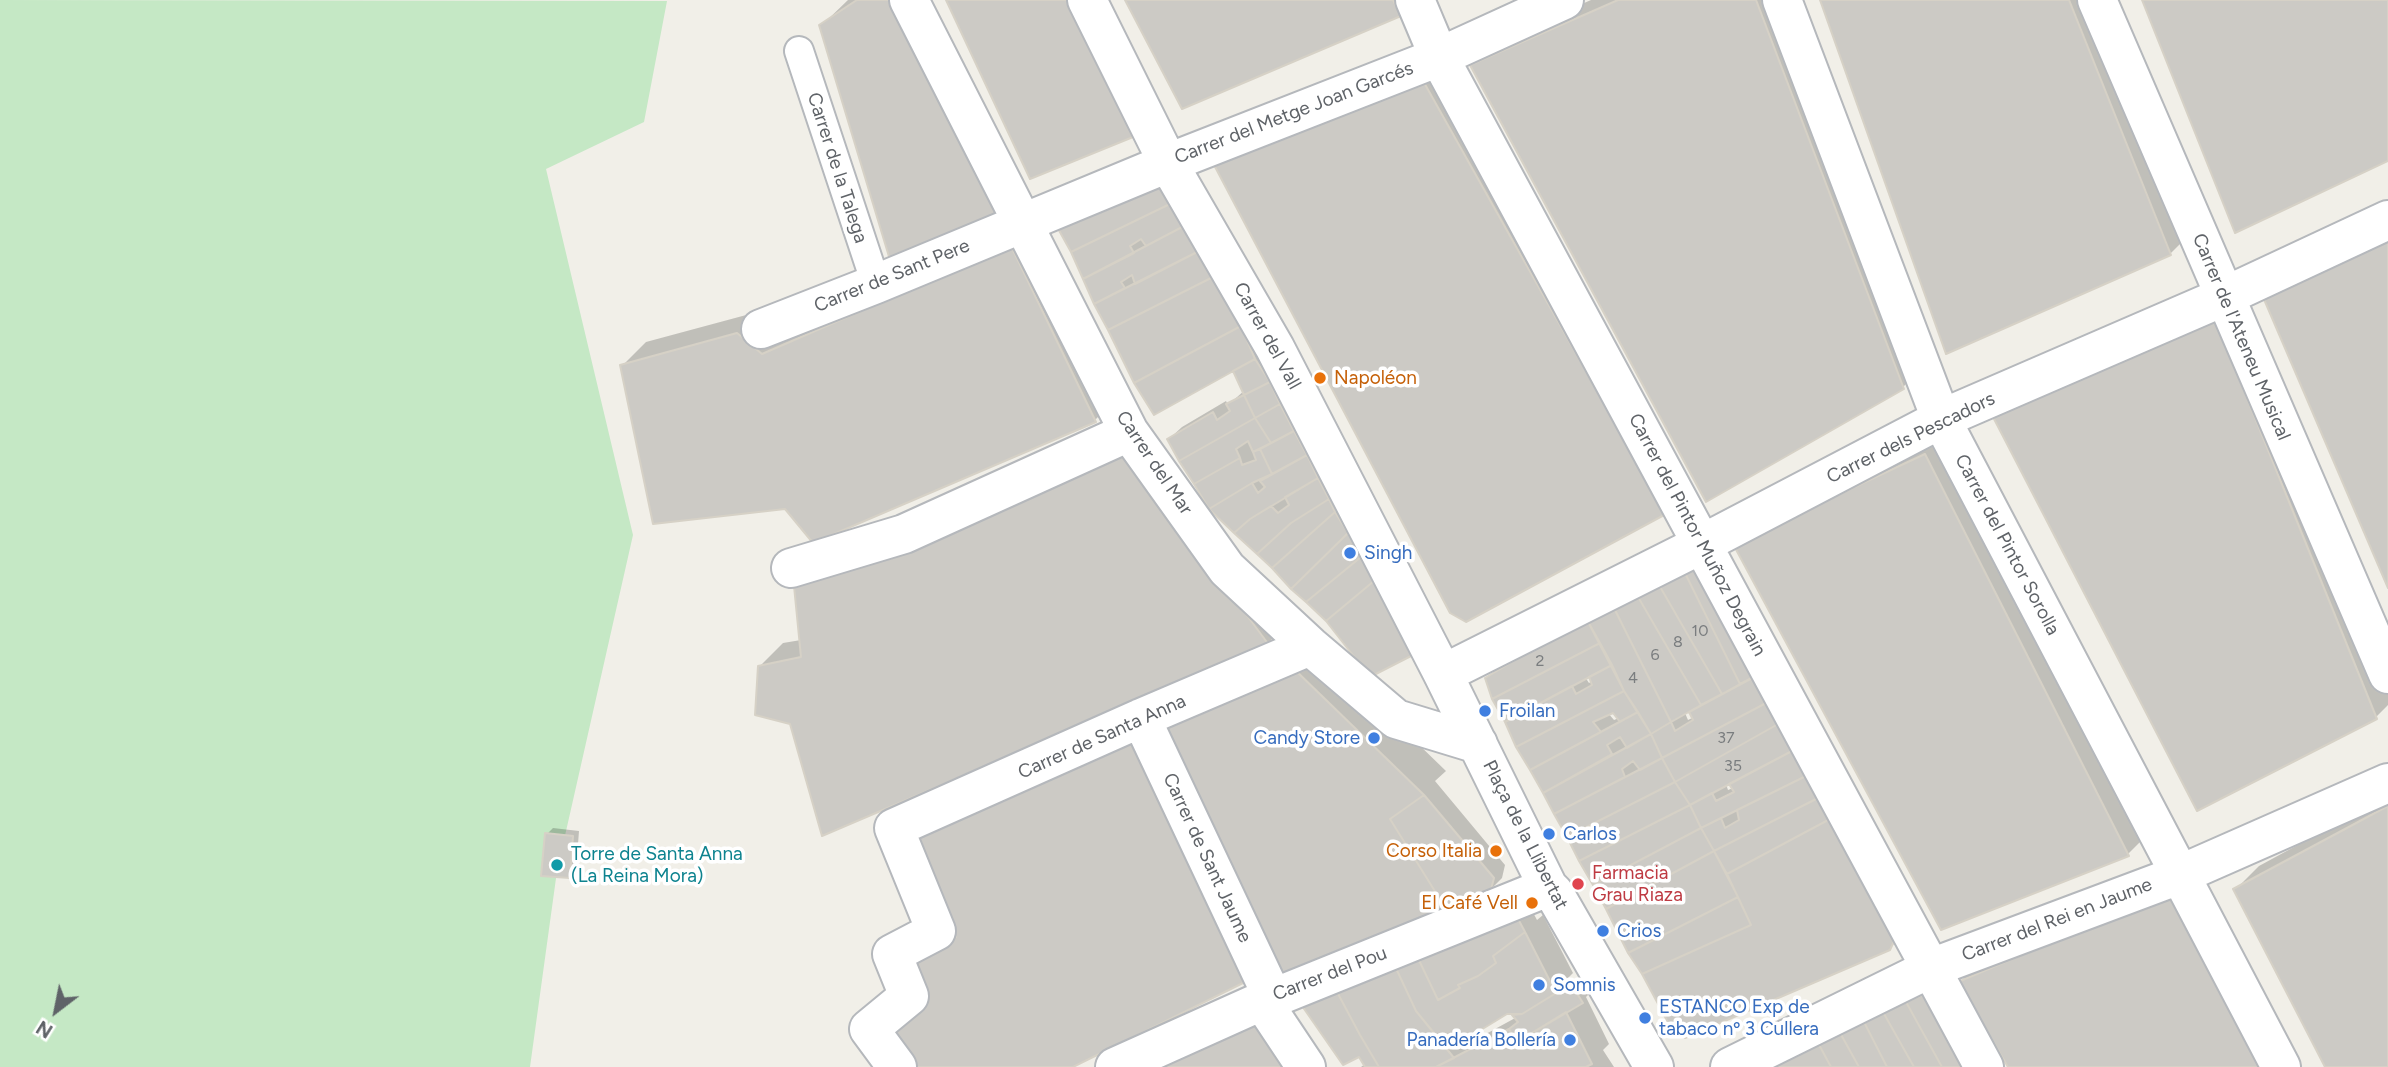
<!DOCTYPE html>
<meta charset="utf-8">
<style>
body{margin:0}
#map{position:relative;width:2388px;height:1067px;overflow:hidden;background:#f1efe8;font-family:Figtree,sans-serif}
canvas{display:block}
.north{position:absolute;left:21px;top:976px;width:70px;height:70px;-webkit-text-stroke:5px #fff;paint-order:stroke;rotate:212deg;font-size:19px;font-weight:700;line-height:28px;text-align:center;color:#5f6368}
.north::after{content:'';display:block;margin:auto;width:24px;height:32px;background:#5f6368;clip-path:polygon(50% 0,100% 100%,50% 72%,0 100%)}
</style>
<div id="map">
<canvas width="2388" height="1067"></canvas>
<div class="north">N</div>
</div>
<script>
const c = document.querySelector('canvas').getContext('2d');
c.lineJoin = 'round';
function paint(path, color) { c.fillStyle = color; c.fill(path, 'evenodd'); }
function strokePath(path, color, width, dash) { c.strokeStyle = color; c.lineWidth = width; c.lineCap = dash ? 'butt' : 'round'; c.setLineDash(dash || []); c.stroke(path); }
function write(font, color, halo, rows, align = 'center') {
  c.font = font + ' Figtree,sans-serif'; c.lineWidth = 7; c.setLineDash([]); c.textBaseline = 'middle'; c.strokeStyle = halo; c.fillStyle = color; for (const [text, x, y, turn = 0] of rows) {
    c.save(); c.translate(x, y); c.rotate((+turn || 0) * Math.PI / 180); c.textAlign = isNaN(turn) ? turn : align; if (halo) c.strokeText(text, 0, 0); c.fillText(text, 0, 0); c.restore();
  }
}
paint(new Path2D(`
 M0,0L667,1L644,122L546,169L633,535L557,871L530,1067H0Z`), '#c5e8c5');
paint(new Path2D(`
 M848,0H926L1018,189L995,212L821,26Z
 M1591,0H1788L1926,364L1903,387L1473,66L1496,42Z
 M1822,0H2102L2193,231L2170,254Z
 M1446,57L1665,513L1215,164Z
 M1174,166L1424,642L1327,620L1169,439L1182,427L1226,401L1228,405L1245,390L1235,371L1095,304L1072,251ZM1327,490L1337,511L1334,514L1324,492Z
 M1034,224L1118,397L1095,420L786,507L622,366L646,342L761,311Z
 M2237,292L2388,666V705L2376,717L2198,809Z
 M1146,426L1291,620L1268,643L791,723L759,667L783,643L801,640Z
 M1949,432L2151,831L2128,854L1736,545Z
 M1663,572L1854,797L1913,925L1889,949L1630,952L1494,698L1487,679L1510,655ZM1589,675L1592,681L1589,683L1585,677ZM1690,710L1694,717L1688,720L1685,713ZM1613,711L1619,718L1614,720L1608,713ZM1730,782L1733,788L1728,790L1726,784Z
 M1317,646L1446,771L1435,781L1505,865L1502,878L1489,891H1239L1069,1067L912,966Z
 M2388,796V1067H2327L2235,890L2259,866Z
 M553,828L579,831L576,870L570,876L547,834Z
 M2196,869L2010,1067L1960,982L1983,959Z
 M1529,905L1537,920L1543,915L1573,973L1555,991L1577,979L1588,995L1586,997L1609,1044L1603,1050L1614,1067H1361L1365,1064L1360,1055ZM1506,1012H1518L1515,1015L1517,1017L1473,1041L1469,1035Z`), '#0003');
const building = new Path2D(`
 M857,0H892L996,214L890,260L819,25Z
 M946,0H1067L1138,135L1030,179Z
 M1125,0H1393L1401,16L1182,109Z
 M1618,0H1756L1904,389L1706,502L1470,65Z
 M1820,0H2069L2171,255L1946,354Z
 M2142,0H2388V161L2235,233Z
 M1422,79L1666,514L1466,622L1450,613L1213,163Z
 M1161,177L1174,202L1071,252L1056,225Z
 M1174,202L1186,225L1146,246L1141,239L1130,246L1134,253L1083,279L1071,252Z
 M1186,225L1201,250L1135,284L1132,275L1121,282L1125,288L1094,304L1083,279Z
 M2388,239V588L2263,297Z
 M1011,246L1096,422L813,543L785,509L653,524L620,365L737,333L762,354Z
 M1201,250L1213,277L1108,330L1094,304Z
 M1213,277L1241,326L1134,383L1108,330Z
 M2213,314L2377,719L2197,811L1993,417Z
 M1241,326L1255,359L1154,415L1134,383Z
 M1255,359L1270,382L1244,395L1233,371Z
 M1270,382L1280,404L1255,418L1244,395Z
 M1244,395L1255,418L1179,461L1167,439L1213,412L1217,420L1230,411L1226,404Z
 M1280,404L1294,431L1271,443L1255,418Z
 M1255,418L1271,443L1253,452L1248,441L1236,449L1240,458L1194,484L1179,461Z
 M1294,431L1307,455L1272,474L1260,449Z
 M1122,448L1269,645L822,836L790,724L755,715L758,666L801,657L794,586Z
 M1260,449L1272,474L1252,483L1209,509L1194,484L1240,458L1242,465L1256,460L1253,452Z
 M1925,454L2129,856L1941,930L1733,544Z
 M1307,455L1318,478L1250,519L1234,533L1209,509L1252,483L1258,493L1265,487L1260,481Z
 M1318,478L1329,499L1291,523L1257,554L1234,533L1250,519L1271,506L1278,513L1289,505L1285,497Z
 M1329,499L1335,512L1272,568L1257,554L1291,523Z
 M1335,512L1348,533L1291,589L1272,568Z
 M1348,533L1361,557L1306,602L1291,589Z
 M1361,557L1374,581L1326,621L1306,602Z
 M1705,558L1761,673L1740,684L1679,561Z
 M1679,561L1740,684L1722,694L1655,578Z
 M1655,578L1722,694L1701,705L1634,590Z
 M1374,581L1413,655L1370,677L1326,621Z
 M1634,590L1701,705L1671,722L1612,604Z
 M1612,604L1671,722L1651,734L1624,691L1586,618Z
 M1586,618L1600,643L1492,699L1485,678Z
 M1600,643L1612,665L1505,722L1492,699Z
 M1612,665L1624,691L1516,747L1505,722L1572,686L1576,694L1592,685L1589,677Z
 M1293,668L1424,795L1390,819L1446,909L1284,974L1148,732Z
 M1756,676L1768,702L1662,758L1651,734L1671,722L1675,731L1693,720L1689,712Z
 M1624,691L1638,712L1620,722L1613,713L1593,722L1601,732L1530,770L1516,747Z
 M1768,702L1787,719L1675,782L1662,758Z
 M1638,712L1651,734L1627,748L1620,737L1607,745L1612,754L1543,793L1530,770Z
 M1787,719L1792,751L1690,805L1675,782Z
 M1651,734L1662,758L1640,770L1633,761L1622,769L1625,777L1554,814L1543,793Z
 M1129,736L1245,982L1073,1067H912L890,1035L910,966L956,937L911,834Z
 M1792,751L1808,775L1701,828L1690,805L1712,793L1716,801L1734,792L1729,784Z
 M1662,758L1675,782L1567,837L1554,814Z
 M1808,775L1818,798L1714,851L1701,828L1721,818L1725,828L1739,820L1737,810Z
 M1675,782L1690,805L1579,861L1567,837Z
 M1424,795L1494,878L1490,893L1446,909L1390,819Z
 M1818,798L1830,819L1727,874L1714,851Z
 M1690,805L1701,828L1593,885L1579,861Z
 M2388,806V1067H2325L2233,889Z
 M1830,819L1895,939L1890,950L1685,1038L1671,1028L1642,974L1751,925L1727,874Z
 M1701,828L1714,851L1606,909L1593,885Z
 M545,833L573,836L570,878L541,876Z
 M1714,851L1738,897L1628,953L1606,909Z
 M2172,891L2264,1067H2008L1958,982Z
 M1738,897L1751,925L1642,974L1628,953Z
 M1517,917L1525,932L1493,956L1496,963L1478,976L1458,985L1460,988L1438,1000L1416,954Z
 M1525,932L1556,993L1522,1014H1507L1448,1050L1416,1011L1394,964L1416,954L1438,1000L1460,988L1458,985L1478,976L1496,963L1493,956Z
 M1394,964L1416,1011L1454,1058L1436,1067H1379L1360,1035L1336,990Z
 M1571,984L1583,1003L1517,1042L1509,1029L1518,1022L1512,1015L1522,1014Z
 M1336,990L1360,1035L1379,1067H1365L1359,1057L1343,1065L1300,1003Z
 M1929,992L1971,1067H1942L1906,1002Z
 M1906,1002L1942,1067H1914L1883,1012Z
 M1566,1012L1592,1064L1586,1067H1436L1509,1029L1517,1042Z
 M1883,1012L1914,1067H1887L1863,1020Z
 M1863,1020L1887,1067H1859L1839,1031Z
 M1256,1022L1289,1067H1163Z
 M1839,1031L1859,1067H1831L1817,1041Z
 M1817,1041L1831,1067H1755Z`);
paint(building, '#cccac5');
strokePath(building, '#d6d1c6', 2);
const pedestrian = new Path2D(`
 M799,51L876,284`);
const minor = new Path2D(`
 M909,0L1129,432L1227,569L1310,646L1396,719L1478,744
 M1087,0L1168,163L1275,348L1443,674L1548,887L1554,893L1654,1067
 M1415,0L1439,57L1984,1067
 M1782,0L1941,419L2281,1067
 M2097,0L2388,674
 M761,329L876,284L1168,163L1439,57L1564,0
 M791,568L904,534L1129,432
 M1443,674L1702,544L1941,419L2223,297L2388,220
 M1141,718L1273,998
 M1262,1001L1306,1067
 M897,1067L869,1029L909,996L892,954L936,931L894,828L1141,718L1310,646
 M1115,1067L1262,1001L1273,998L1548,887
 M1730,1067L1931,968L2179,875L2388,783`);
strokePath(pedestrian, '#b5b8bc', 32);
strokePath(minor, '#b5b8bc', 42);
strokePath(pedestrian, '#fff', 28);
strokePath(minor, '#fff', 38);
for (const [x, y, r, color] of [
 [1320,378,7,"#e8710a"],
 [1350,553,7,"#3f7fe0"],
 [1485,711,7,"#3f7fe0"],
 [1374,738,7,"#3f7fe0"],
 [1549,834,7,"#3f7fe0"],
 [1496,851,7,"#e8710a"],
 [557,865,7,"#0f9aa8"],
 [1578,884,7,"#e0444e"],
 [1532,903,7,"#e8710a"],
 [1603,931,7,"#3f7fe0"],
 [1539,985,7,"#3f7fe0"],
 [1645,1018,7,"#3f7fe0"],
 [1570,1040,7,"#3f7fe0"]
]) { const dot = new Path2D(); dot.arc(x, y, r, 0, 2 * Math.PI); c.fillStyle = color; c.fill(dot); strokePath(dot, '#fff', 2.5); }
write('16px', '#7a7d7f', null, [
 ["10",1700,631],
 ["8",1678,642],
 ["6",1655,655],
 ["2",1540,661],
 ["4",1633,678],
 ["37",1726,738],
 ["35",1733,766]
]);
write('19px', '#5f6368', '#fff', [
 ["Carrer del Metge Joan Garcés",1294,113,-21],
 ["Carrer de la Talega",837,168,72],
 ["Carrer de Sant Pere",892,276,-22],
 ["Carrer del Vall",1267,336,61],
 ["Carrer de l'Ateneu Musical",2241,337,67],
 ["Carrer dels Pescadors",1911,438,-26],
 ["Carrer del Mar",1154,463,56],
 ["Carrer del Pintor Muñoz Degrain",1697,535,62],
 ["Carrer del Pintor Sorolla",2007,545,62],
 ["Carrer de Santa Anna",1102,737,-24],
 ["Plaça de la Llibertat",1525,835,63],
 ["Carrer de Sant Jaume",1207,858,65],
 ["Carrer del Rei en Jaume",2057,920,-21],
 ["Carrer del Pou",1330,974,-21]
]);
write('19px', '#c56008', '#fff', [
 ["Napoléon",1334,378,"left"],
 ["Corso Italia",1482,851],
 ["El Café Vell",1518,903]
], 'right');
write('19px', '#366cbe', '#fff', [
 ["Singh",1364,553],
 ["Froilan",1499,711],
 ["Candy Store",1360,738,"right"],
 ["Carlos",1563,834],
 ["Crios",1617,931],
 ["Somnis",1553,985],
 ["ESTANCO Exp de",1659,1007],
 ["tabaco nº 3 Cullera",1659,1029],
 ["Panadería Bollería",1556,1040,"right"]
], 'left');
write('19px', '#0d838f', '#fff', [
 ["Torre de Santa Anna",571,854],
 ["(La Reina Mora)",571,876]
], 'left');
write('19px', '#be3a42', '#fff', [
 ["Farmacia",1592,873],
 ["Grau Riaza",1592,895]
], 'left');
</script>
